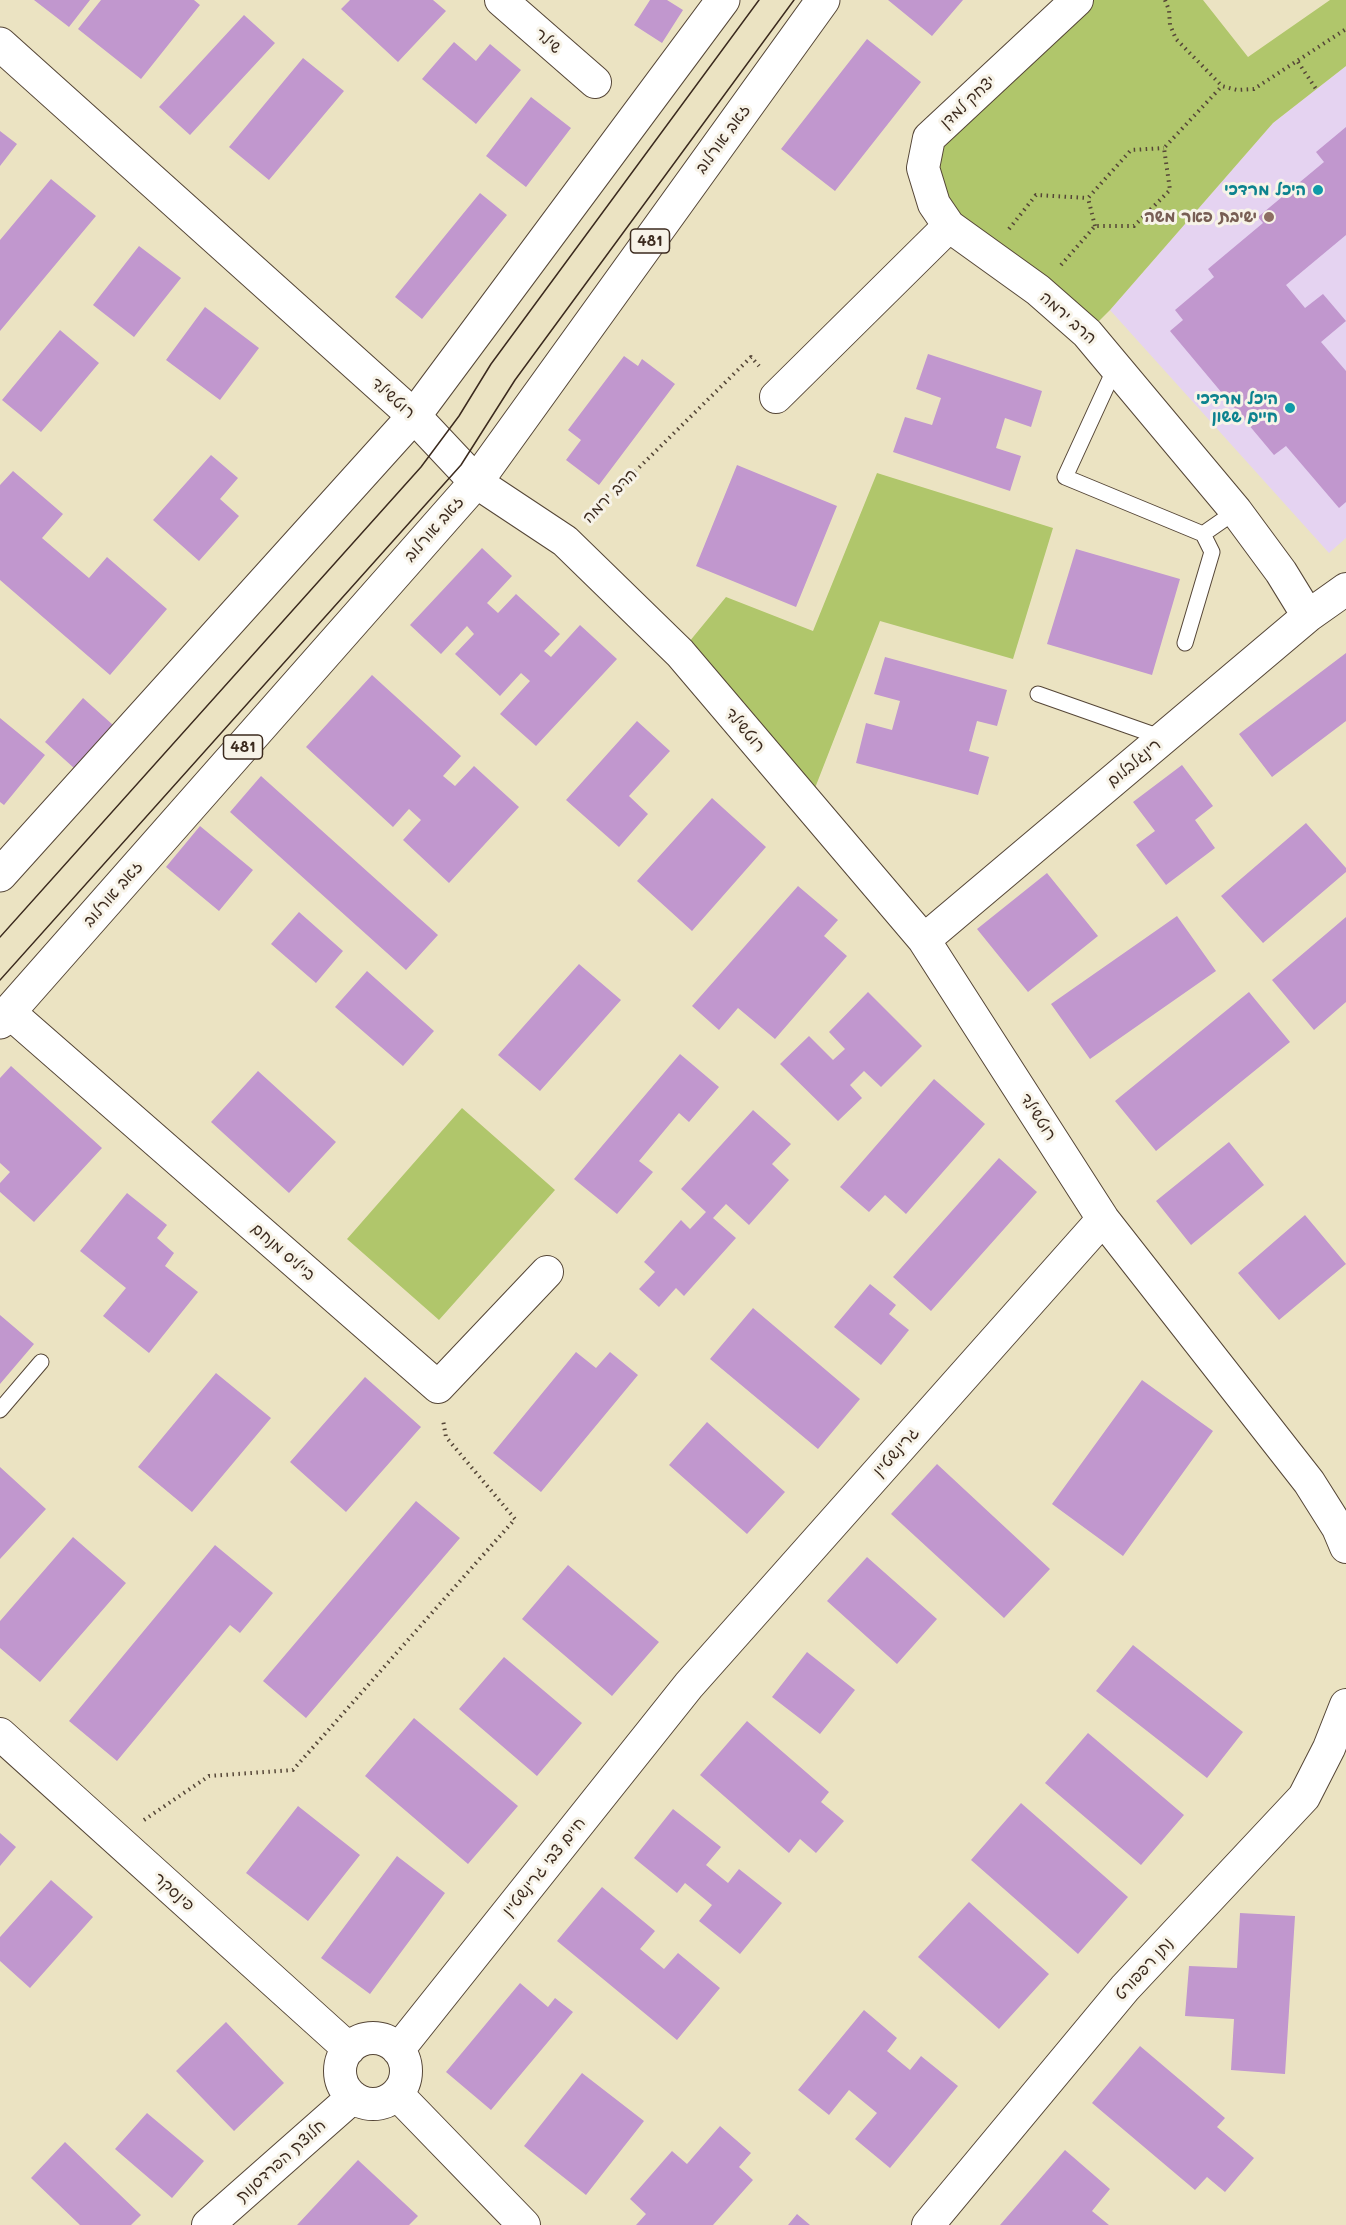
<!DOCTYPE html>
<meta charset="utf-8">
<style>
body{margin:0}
canvas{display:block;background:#ebe3c2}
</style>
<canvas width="1346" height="2225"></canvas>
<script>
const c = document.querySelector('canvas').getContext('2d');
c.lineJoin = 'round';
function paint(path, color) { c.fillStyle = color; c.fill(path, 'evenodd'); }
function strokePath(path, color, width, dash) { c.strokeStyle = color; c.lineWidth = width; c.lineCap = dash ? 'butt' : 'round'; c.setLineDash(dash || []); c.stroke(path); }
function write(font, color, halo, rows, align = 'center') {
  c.font = font + ' Mali,"Playpen Sans Hebrew",sans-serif'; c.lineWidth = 6; c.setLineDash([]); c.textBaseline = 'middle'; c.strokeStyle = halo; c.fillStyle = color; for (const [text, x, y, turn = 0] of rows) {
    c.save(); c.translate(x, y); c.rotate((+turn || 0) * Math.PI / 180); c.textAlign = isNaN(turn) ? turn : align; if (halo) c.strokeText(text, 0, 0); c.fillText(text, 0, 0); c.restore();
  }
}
paint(new Path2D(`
 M1346,66V538L1329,553L1110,310L1273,123Z`), '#e5d3f1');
paint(new Path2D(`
 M1077,0H1203L1248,57L1330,0H1346V66L1273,123L1110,310L1087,333L949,226L929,138Z
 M877,473L1053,528L1013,659L880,621L808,806L680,653L726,597L813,631Z
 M462,1108L555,1190L439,1320L347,1239Z`), '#b0c66b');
paint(new Path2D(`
 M34,0H90L69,27Z
 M101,0H194L200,5L141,79L78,29Z
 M350,0H433L446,11L398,62L341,9Z
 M650,0H667L683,10L662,43L634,25Z
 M888,0H963L932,36Z
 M244,15L275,43L190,135L159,107Z
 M867,39L921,82L835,191L781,149Z
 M454,42L476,61L490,44L521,70L476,124L422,79Z
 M303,58L344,91L269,180L229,147Z
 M531,97L571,128L526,187L486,156Z
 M1346,127V235L1286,285L1305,308L1323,294L1346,321L1321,342L1346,371V502L1339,508L1286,446L1274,455L1170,331L1183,320L1175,310L1214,277L1208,269L1263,223L1258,217L1324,162L1316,152Z
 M0,131L17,144L0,166Z
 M51,179L96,216L0,331V240Z
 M480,193L507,215L422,319L395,297Z
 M139,246L181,278L134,337L93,305Z
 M205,307L259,348L220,400L166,360Z
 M60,330L99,363L41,432L2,400Z
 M928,354L1042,391L1031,427L1005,418L996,448L1021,456L1010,491L893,452L905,417L932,425L941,398L916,389Z
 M624,356L638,366L642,359L675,384L599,485L566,460L581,440L568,430Z
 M211,455L238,478L220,499L239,516L199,561L153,520Z
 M737,465L837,506L796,607L696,566Z
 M13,471L63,514L42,538L89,578L107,557L167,609L110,675L0,580V485Z
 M482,548L512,576L487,603L498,613L516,594L560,634L544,651L551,657L580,625L617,659L536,746L500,714L530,681L521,673L500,696L455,654L474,634L467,626L441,654L410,625Z
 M1076,549L1180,579L1152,675L1047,644Z
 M1346,653V721L1272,777L1239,734Z
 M885,657L1007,690L997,726L977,721L969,751L989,757L978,795L856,763L866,723L892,730L900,701L874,694Z
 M372,675L461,756L443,776L455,786L474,766L519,807L449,883L403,840L421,820L409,809L393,827L306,747Z
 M83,698L113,725L74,768L45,742Z
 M0,718L45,755L4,805L0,802Z
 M637,721L670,751L629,796L648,814L619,847L566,800Z
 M1182,765L1213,806L1195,820L1215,848L1166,885L1136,845L1155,831L1133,802Z
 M261,776L438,935L406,970L230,812Z
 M712,798L766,847L692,931L637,881Z
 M1306,823L1346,868V872L1263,943L1221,896Z
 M200,826L253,870L219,911L166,867Z
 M1047,873L1098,936L1028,992L977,929Z
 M798,886L838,920L824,936L847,956L775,1039L738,1008L719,1030L692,1006Z
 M299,912L343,951L316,983L271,944Z
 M1177,916L1216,971L1090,1059L1051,1004Z
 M1346,917V1002L1314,1030L1272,980Z
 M579,964L621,1000L540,1091L498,1055Z
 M367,971L434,1031L403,1066L335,1007Z
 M868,992L922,1046L881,1087L864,1071L850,1085L862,1098L838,1121L780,1064L809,1036L833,1060L845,1049L829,1032Z
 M1249,992L1290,1042L1156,1151L1115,1101Z
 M680,1054L719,1087L689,1122L679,1113L639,1161L653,1172L617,1214L574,1179Z
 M11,1066L102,1148L34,1222L0,1192V1183L10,1172L0,1163V1078Z
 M258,1071L336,1142L289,1193L211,1122Z
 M934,1079L985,1124L906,1214L885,1195L869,1212L840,1187Z
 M753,1110L791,1144L772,1164L789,1180L749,1225L726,1204L713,1218L736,1238L684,1296L676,1288L659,1307L639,1289L655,1272L644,1262L681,1220L690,1229L706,1212L681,1189Z
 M1229,1142L1264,1185L1191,1245L1156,1201Z
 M999,1158L1037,1192L931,1311L893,1277Z
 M127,1193L167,1225L157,1238L174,1253L165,1266L198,1292L149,1353L103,1316L126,1288L80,1251Z
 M1305,1215L1346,1264L1279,1320L1238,1273Z
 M870,1284L896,1305L889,1314L909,1330L881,1365L834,1327Z
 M753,1308L860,1399L818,1449L710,1359Z
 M0,1315L34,1344L0,1384Z
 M576,1352L596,1368L610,1352L638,1375L541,1492L493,1453Z
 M216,1373L271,1418L192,1512L138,1467Z
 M365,1377L421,1427L346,1512L290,1462Z
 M1142,1380L1213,1431L1123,1556L1052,1504Z
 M707,1422L785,1492L747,1534L669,1465Z
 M937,1464L1050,1569L1004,1618L891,1514Z
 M0,1467L46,1509L0,1559Z
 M416,1501L460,1538L306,1718L263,1681Z
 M73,1537L126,1583L40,1682L0,1648V1621Z
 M215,1545L273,1593L240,1633L230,1625L117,1761L69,1721Z
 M867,1557L937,1619L897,1664L827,1601Z
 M568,1565L659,1642L612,1696L522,1619Z
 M1133,1645L1243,1732L1207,1778L1096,1691Z
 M807,1652L855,1690L820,1734L772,1697Z
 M504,1657L582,1723L537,1776L459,1709Z
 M414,1718L518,1806L468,1864L365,1776Z
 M747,1721L829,1792L821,1802L844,1821L816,1853L800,1839L789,1853L700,1775Z
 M1088,1733L1184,1815L1141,1865L1045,1783Z
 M1021,1803L1128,1897L1078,1954L971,1860Z
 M298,1806L360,1855L308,1921L246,1873Z
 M673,1809L721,1847L706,1865L728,1883L739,1869L782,1903L740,1954L699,1921L712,1905L685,1883L677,1893L634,1858Z
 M0,1833L16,1847L0,1866Z
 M397,1856L445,1893L370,1994L321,1958Z
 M51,1880L93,1917L30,1988L0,1961V1937Z
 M602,1887L655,1931L640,1949L664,1969L678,1953L720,1988L677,2040L557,1941Z
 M969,1902L1049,1974L999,2029L918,1957Z
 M1240,1913L1295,1916L1285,2074L1231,2070L1234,2019L1185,2016L1189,1966L1237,1968Z
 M520,1983L548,2007L555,1998L573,2012L491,2110L446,2072Z
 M864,2010L897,2038L887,2051L910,2070L921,2056L958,2086L890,2168L855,2139L877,2113L849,2090L829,2115L798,2090Z
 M226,2022L284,2083L234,2131L176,2071Z
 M1140,2046L1225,2118L1217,2127L1254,2158L1225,2192L1207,2177L1195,2190L1092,2103Z
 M582,2073L644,2121L586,2195L524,2146Z
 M147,2113L204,2161L172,2198L115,2149Z
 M720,2126L751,2153L739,2167L753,2180L713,2225H636L646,2214L630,2199L672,2151L687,2164Z
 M65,2142L141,2215L131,2225H80L31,2178Z
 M1065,2150L1110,2189L1092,2211L1109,2225H1000Z
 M358,2160L418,2216L409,2225H297Z
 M797,2214L810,2225H788Z`), '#c197ce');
const lane = new Path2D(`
 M1116,366L1065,477L1203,534L1212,552L1185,643
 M1203,534L1236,511
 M1038,694L1163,738
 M0,1410L41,1362`);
const street = new Path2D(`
 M501,0L595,82
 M1077,0L929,138L923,168L934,204L949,226L1038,290L1087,333L1236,511L1281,572L1308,616
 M776,397L949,226
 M476,482L565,541L680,653L924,940L1103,1219L1309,1482L1338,1528L1346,1547
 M924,940L1308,616L1346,589
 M9,1012L438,1387L547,1272
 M0,1734L349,2049
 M340 2071a33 33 0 1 1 66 0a33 33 0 1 1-66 0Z
 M398,2050L689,1685L1103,1219
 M397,2094L524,2225
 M208,2225L353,2097
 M928,2225L1125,1988L1304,1797L1329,1748L1346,1705`);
const secondary = new Path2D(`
 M0,44L414,416L476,482`);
const primary = new Path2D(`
 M0,875L414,416L723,0
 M0,1022L476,482L823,0`);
strokePath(lane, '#554637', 17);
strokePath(street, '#554637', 34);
strokePath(secondary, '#554637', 35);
strokePath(primary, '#554637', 35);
strokePath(new Path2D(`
 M1165,0L1169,10L1170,25L1176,39L1222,86L1237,90L1254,89L1346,29
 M1298,62L1316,89
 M1095,226L1088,198L1131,150L1164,148
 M1009,229L1036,195L1088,198
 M1061,265L1095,226H1134L1170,190L1164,148L1222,86
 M588,518L751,357L759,366
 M144,1820L209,1776L293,1770L515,1519L446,1437L443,1420`), '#554637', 4, [1.5, 4.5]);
strokePath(lane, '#fff', 15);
strokePath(street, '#fff', 32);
strokePath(secondary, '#fff', 33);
strokePath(primary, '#fff', 33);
strokePath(new Path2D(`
 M0,937L421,467L459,416L491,364L759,0
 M0,980L461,465L515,380L794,0`), '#3b2a1e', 1.5);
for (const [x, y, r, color] of [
 [1318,190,6,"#0f9aa8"],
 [1269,217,6,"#8d6e63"],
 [1290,408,6,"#0f9aa8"]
]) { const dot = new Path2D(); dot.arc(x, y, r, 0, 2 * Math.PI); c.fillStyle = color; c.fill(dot); strokePath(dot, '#f7f3e8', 2); }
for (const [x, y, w] of [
 [650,241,39],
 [243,747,39]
]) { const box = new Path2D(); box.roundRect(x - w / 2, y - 12, w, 24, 4.5); c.fillStyle = '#f7f3e8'; c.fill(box); strokePath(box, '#3b2a1e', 1.5); }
write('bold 15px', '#3b2a1e', null, [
 ["481",650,241],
 ["481",243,747]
]);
write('16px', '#3b2a1e', '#f7f3e8', [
 ["שילר",548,41,41],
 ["יצחק למדן",968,102,-43],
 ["זאב אורלוב",723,139,-54],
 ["הרב ירמה",1068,318,42],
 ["רוטשילד",393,398,42],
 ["הרב ירמה",610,496,-45],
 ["זאב אורלוב",434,529,-49],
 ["רוטשילד",745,730,50],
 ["רינגלבלום",1134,763,-40],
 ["זאב אורלוב",113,894,-49],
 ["רוטשילד",1038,1117,57],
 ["בייליס מנחם",283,1252,41],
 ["גרינשטיין",896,1452,-48],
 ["חיים צבי גרינשטיין",544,1867,-51],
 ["פינסקר",174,1892,42],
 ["נתן רפפורט",1144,1969,-48],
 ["חלוצת הפרדסנות",281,2161,-42]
]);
write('bold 16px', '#0d838f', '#f7f3e8', [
 ["היכל מרדכי",1306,190],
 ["היכל מרדכי",1278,399],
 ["חיים ששון",1278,417]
], 'right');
write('bold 16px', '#785e54', '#f7f3e8', [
 ["ישיבת פאר משה",1257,217]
], 'right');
</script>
